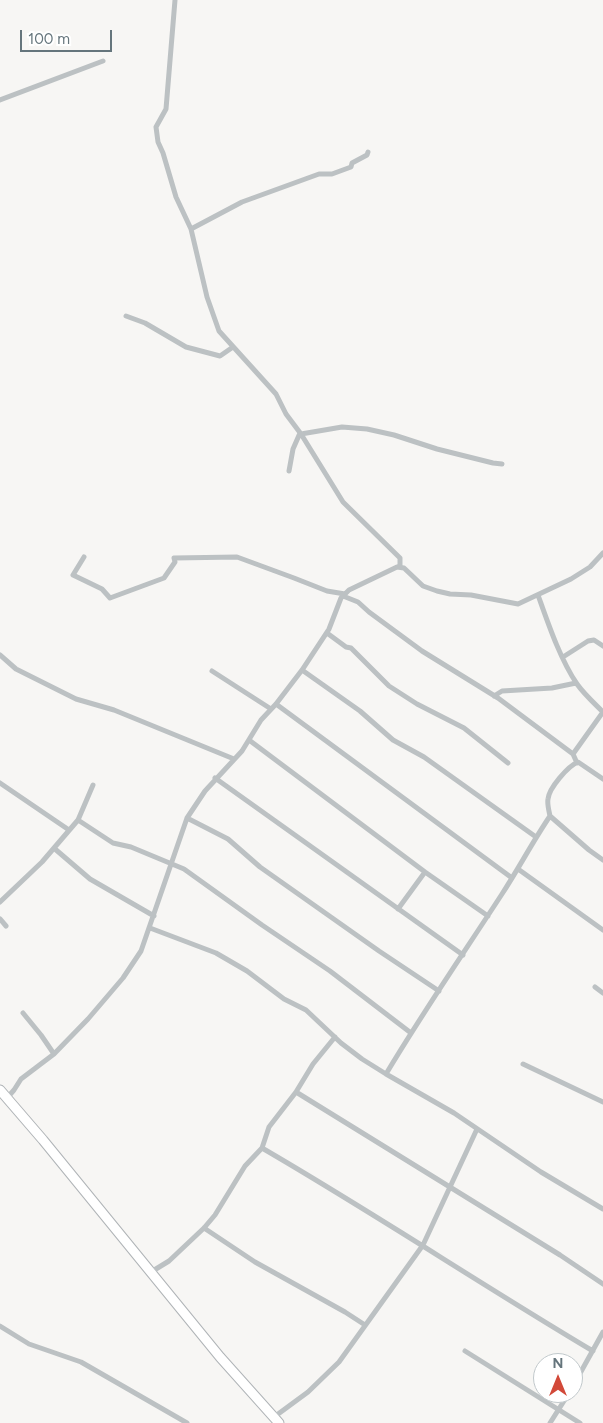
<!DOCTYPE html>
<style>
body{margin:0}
#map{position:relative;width:603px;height:1423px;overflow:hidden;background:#f7f6f4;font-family:Figtree,sans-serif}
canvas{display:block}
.north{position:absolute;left:533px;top:1353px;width:50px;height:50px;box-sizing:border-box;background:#fff;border:1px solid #c1c8cb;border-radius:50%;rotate:0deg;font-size:14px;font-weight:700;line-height:20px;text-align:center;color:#65757c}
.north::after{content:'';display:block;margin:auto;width:18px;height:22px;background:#d24939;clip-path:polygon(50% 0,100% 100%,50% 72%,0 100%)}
.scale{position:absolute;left:20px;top:30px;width:92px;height:22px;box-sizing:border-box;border:2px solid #65757c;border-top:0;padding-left:6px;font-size:15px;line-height:18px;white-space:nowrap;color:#65757c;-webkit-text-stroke:4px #fff;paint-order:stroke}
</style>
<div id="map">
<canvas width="603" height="1423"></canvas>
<div class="north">N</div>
<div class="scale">100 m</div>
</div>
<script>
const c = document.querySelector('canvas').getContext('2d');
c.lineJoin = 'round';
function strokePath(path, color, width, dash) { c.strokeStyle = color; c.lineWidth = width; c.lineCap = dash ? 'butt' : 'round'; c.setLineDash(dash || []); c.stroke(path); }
const trunk = new Path2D(`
 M0,1090L43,1140L220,1357L279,1423`);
strokePath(trunk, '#b0b4b7', 11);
strokePath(new Path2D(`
 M175,0L166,109L156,127L158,142L163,153L176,197L191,229L207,297L219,331L276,394L286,414L301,434L343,502L400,558V567
 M0,100L103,61
 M191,229L242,202L319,174H332L351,167L352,163L367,155L368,152
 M126,316L145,323L186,347L220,356L233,347
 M301,434L342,427L367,429L394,435L437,449L493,463L502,464
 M289,471L293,449L300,433
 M84,557L73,575L102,589L110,598L164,578L175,562L174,558L237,557L294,578L327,591L345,594
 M538,595C548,623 560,659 577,684C584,694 594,703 603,712
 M343,596L358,602L369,612L422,651L498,698L573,754L577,763
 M327,633L346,647L351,648L389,686L417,704L464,728L508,763
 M0,655L16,669L76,699L114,710L234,759
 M563,657L588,641L594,640L603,646
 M302,670L360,711L393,740L424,757L536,837
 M212,671L271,709
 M494,696L502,691L552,688L576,683
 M276,704L512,878
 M249,740L425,872L488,916
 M573,754L603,712
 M215,778L463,955
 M603,779L578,762C568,766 549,788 548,799C547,804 549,811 550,816C533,841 519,868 502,894C463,954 423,1012 386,1074L454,1113L541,1172L603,1209
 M0,783L69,830
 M550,816L589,850L603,860
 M187,818L228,839L260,867L379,951L439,991
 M78,820L113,843L131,847L184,869L262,925L330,971L411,1033
 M55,849L90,879L154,916
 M518,869L603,930
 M0,902L42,862L78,820L93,785
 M398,909L425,872
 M0,919L6,926
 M150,928L216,953L247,971L284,999L306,1010L341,1043L362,1059L386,1074
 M595,987L603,993
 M23,1013L41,1035L54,1054
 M523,1064L603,1102
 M296,1092L560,1255L603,1284
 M7,1098L14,1090L21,1079L54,1054L88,1019L123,978L141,951L187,818L205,791L242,751L261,720L276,704L302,670L329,629L341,598L349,590L397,567L404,568L423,586L437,591L450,594L471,595L518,604L571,579L590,567L603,553
 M262,1148C374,1213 482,1285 593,1351
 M204,1228L255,1262L345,1312L365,1325
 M151,1272L169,1261L204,1228L215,1215L245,1166L262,1148L269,1127L296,1092L313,1064L335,1037
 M0,1326L29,1344L81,1362L187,1423
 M465,1351L580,1423
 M573,1386L603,1332
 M274,1417L308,1392L339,1362L423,1245L477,1129
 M550,1423L569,1393`), '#bcc1c3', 5);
strokePath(trunk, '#fff', 9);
</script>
